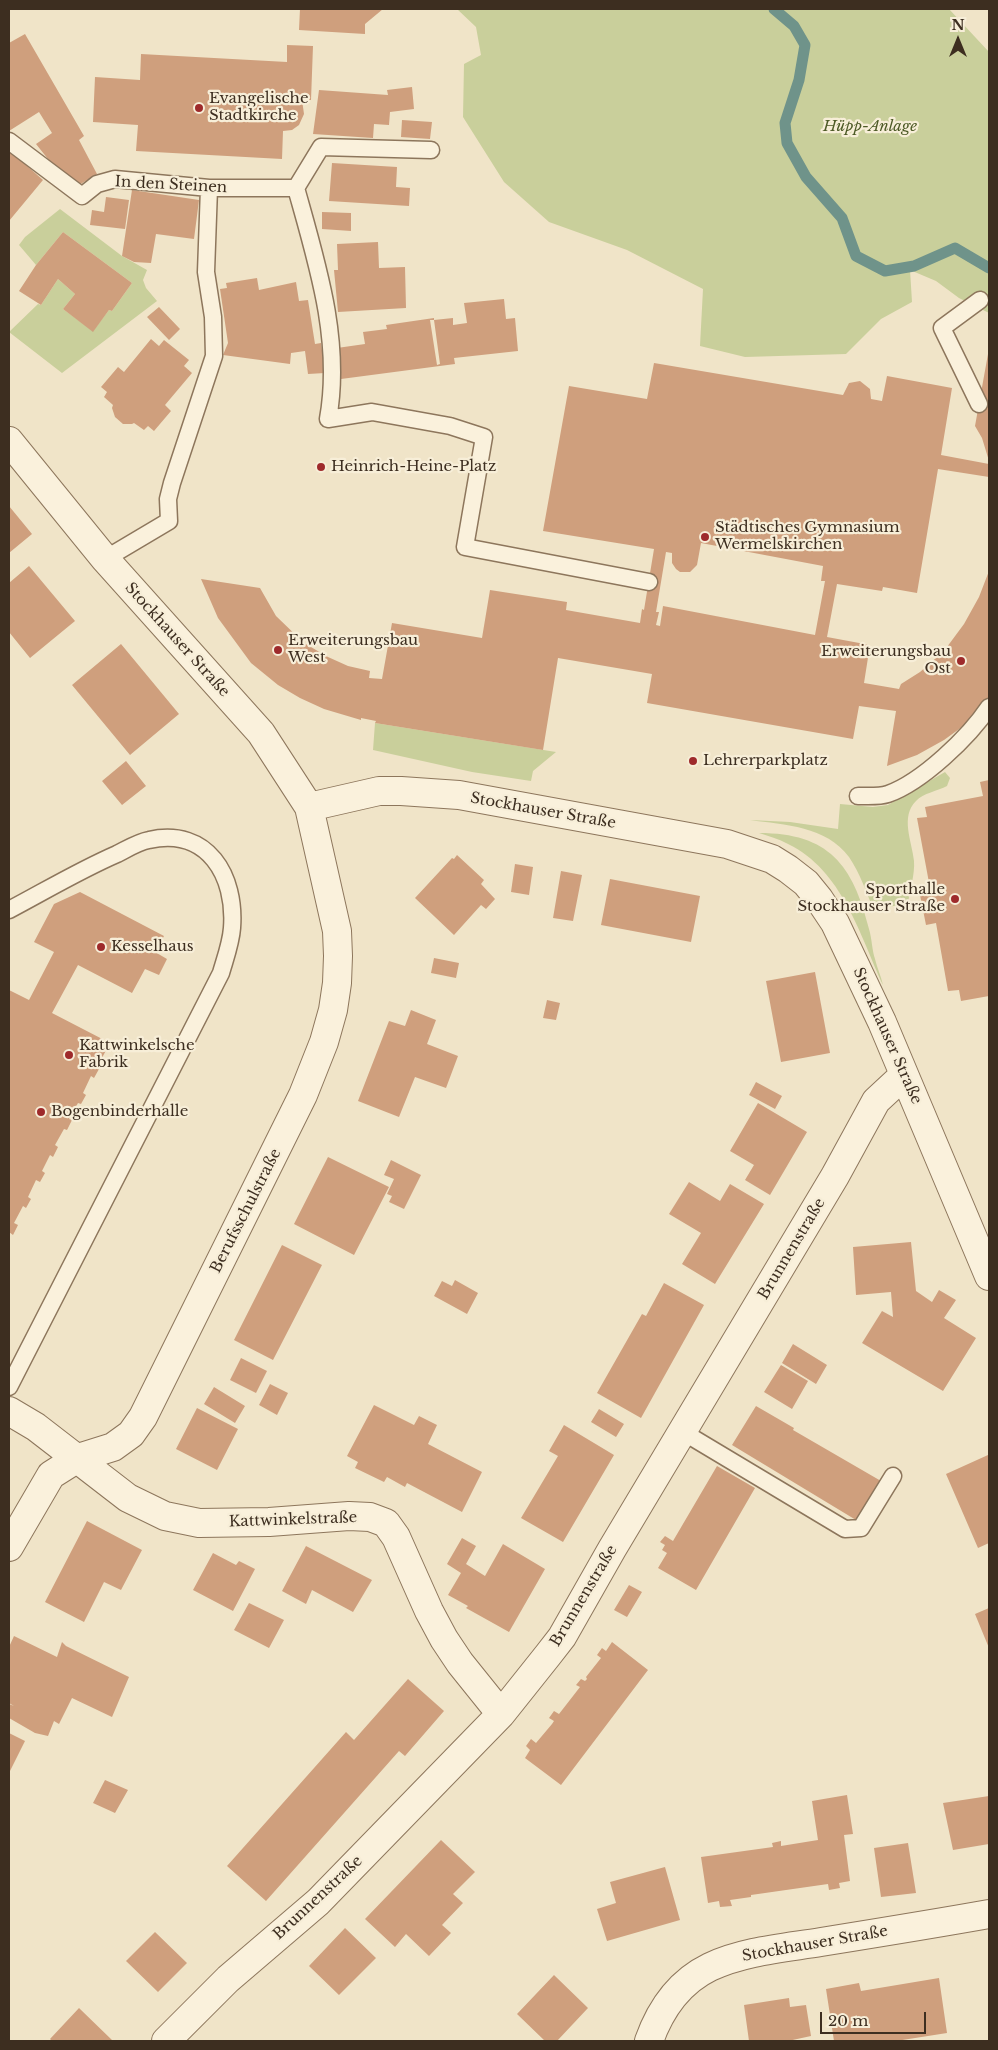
<!DOCTYPE html>
<meta charset="utf-8">
<style>
body{margin:0}
#map{position:relative;width:998px;height:2050px;overflow:hidden;background:#f0e4c8;font-family:"Libre Baskerville",serif}
canvas{display:block}
.frame{position:absolute;inset:0;border:10px solid #3d2e20;pointer-events:none}
.north{position:absolute;left:933px;top:15px;width:50px;height:50px;-webkit-text-stroke:4px #f7eed8;paint-order:stroke;rotate:0deg;font-size:14px;font-weight:700;line-height:20px;text-align:center;color:#3d2e20}
.north::after{content:'';display:block;margin:auto;width:18px;height:22px;background:#3d2e20;clip-path:polygon(50% 0,100% 100%,50% 72%,0 100%)}
.scale{position:absolute;left:820px;top:2012px;width:106px;height:22px;box-sizing:border-box;border:2px solid #3d2e20;border-top:0;padding-left:6px;font-size:15px;line-height:18px;white-space:nowrap;color:#3d2e20;-webkit-text-stroke:4px #f7eed8;paint-order:stroke}
</style>
<div id="map">
<canvas width="998" height="2050"></canvas>
<div class="frame"></div>
<div class="north">N</div>
<div class="scale">20 m</div>
</div>
<script>
const c = document.querySelector('canvas').getContext('2d');
c.lineJoin = 'round';
function paint(path, color) { c.fillStyle = color; c.fill(path, 'evenodd'); }
function strokePath(path, color, width, dash) { c.strokeStyle = color; c.lineWidth = width; c.lineCap = dash ? 'butt' : 'round'; c.setLineDash(dash || []); c.stroke(path); }
function write(font, color, halo, rows, align = 'center') {
  c.font = font + ' "Libre Baskerville",serif'; c.lineWidth = 4.5; c.setLineDash([]); c.textBaseline = 'middle'; c.strokeStyle = halo; c.fillStyle = color; for (const [text, x, y, turn = 0] of rows) {
    c.save(); c.translate(x, y); c.rotate((+turn || 0) * Math.PI / 180); c.textAlign = isNaN(turn) ? turn : align; if (halo) c.strokeText(text, 0, 0); c.fillText(text, 0, 0); c.restore();
  }
}
paint(new Path2D(`
 M457,9H949L989,52V313L959,298L936,281L910,270L912,302L881,319L846,354L745,357L700,346L703,289L627,250L549,222L504,182L463,117L464,64L481,55L476,27Z
 M60,209L122,256L147,270L143,280L146,288L157,301L62,373L9,332L38,304L41,305L58,279L75,294L63,309L93,331L109,310L112,311L132,283L63,232L36,265L19,245L25,237Z
 M375,723L556,752L533,771L531,781L472,772L373,750Z
 M945,772L950,778L947,786C938,791 923,793 916,801C900,817 912,841 914,861C915,874 910,890 908,903L874,910C866,892 860,873 849,857C826,826 785,825 750,820L790,822L838,829L840,804L873,807L888,805Z
 M759,833C829,833 853,865 869,929C872,939 872,950 875,959C877,968 881,976 883,985C860,935 842,870 788,844C779,839 768,836 759,833Z`), '#c9cf9b');
strokePath(new Path2D(`
 M774,9L794,26L805,45L799,80L785,123L787,143L806,177L842,218L856,256L885,271L914,266L955,248L989,268`), '#6f938a', 11);
paint(new Path2D(`
 M300,9H383L365,24V34L299,30Z
 M25,34L84,136L79,140L97,174L79,185L48,159L36,144L52,133L39,112L9,131V43Z
 M287,45L313,46L311,100H302L304,114L299,125L292,130L283,131L282,159L136,151L138,125L93,122L95,77L140,80L141,54L287,62Z
 M412,87L414,109L390,112L389,125L374,124L373,138L313,134L319,90L388,95L387,90Z
 M402,120L432,122L430,139L401,137Z
 M9,150L43,180L9,221Z
 M332,163L397,167L396,187L410,188L409,206L329,201Z
 M132,190L199,200L194,239L156,234L151,263L134,262L122,256Z
 M106,197L129,200L125,229L90,225L92,210L104,212Z
 M322,212L351,213V231L322,229Z
 M63,232L132,283L112,311L109,310L93,332L63,309L75,294L58,279L41,305L19,291L36,265Z
 M378,242L379,268L405,267L406,308L338,312L334,270H338L337,244Z
 M257,278L259,290L296,282L299,301L308,300L315,344L321,343L325,373L308,374L305,351L291,353L290,364L223,355L228,343L220,289L227,288L226,283Z
 M504,299L506,319L515,318L518,351L454,358L455,364L341,379L337,348L365,344L363,332L387,329L386,325L434,318V320H430L437,365L440,364L434,320L453,318V325L467,323L464,303Z
 M159,307L180,329L169,340L147,317Z
 M151,339L159,346L164,340L189,360L184,366L192,373L165,405L171,411L154,431L148,426L144,430L134,423L132,424H123L115,417L112,408L113,405L104,397L107,392L101,387L118,367L124,372Z
 M988,354H989V461L982,438L975,426Z
 M654,363L843,395L849,383L860,381L870,389L871,399L882,401L887,376L952,388L941,455L989,464V477L938,469L917,593L883,587L882,591L837,584L827,637L870,645L864,683L899,689L901,684L920,672L944,651L964,624L979,597L989,571V703L973,719L944,740L917,755L887,766L896,711L859,706L853,739L647,703L652,674L558,658L543,750L375,723L376,721L361,718V720L324,709L300,698L278,685L251,663L218,618L201,579L260,588L276,616L304,643L328,657L348,666L370,671L369,678L382,679L392,623L482,638L490,590L567,602L566,610L640,623L642,609L644,610L654,549L543,531L569,386L647,399ZM701,543L823,566L821,581H825L815,635L663,606L660,626L656,625L659,612H656L666,552L672,553V563L676,569L680,572H690L697,565Z
 M9,506L32,534L9,553Z
 M29,566L75,621L30,658L9,632V583Z
 M121,644L179,714L130,755L72,685Z
 M126,761L146,786L122,805L102,781Z
 M989,780V996L961,1001L959,990L948,991L936,923L926,925L919,890L930,888L917,818L927,817L925,807L983,796L980,782Z
 M457,855L484,880L481,884L495,899L486,909L481,905L454,935L415,898L452,858L454,859Z
 M515,864L533,867L529,895L511,892Z
 M561,871L582,875L573,921L553,918Z
 M610,879L700,896L691,942L601,925Z
 M80,892L164,936L155,952L167,959L159,975L145,969L132,993L78,965L52,1013L110,1043L97,1067L99,1069L94,1078L91,1076L83,1093L86,1095L81,1104L78,1103L69,1119L72,1120L67,1130L64,1129L55,1145L58,1147L53,1157L50,1155L42,1171L45,1173L40,1182L36,1180L28,1197L31,1199L26,1208L23,1206L14,1223L18,1225L13,1235L9,1232V990L29,1000L54,952L34,942L54,904Z
 M434,958L459,963L456,978L431,973Z
 M815,972L830,1053L781,1062L766,981Z
 M547,1000L560,1003L556,1020L543,1018Z
 M411,1010L436,1020L427,1044L458,1056L446,1088L415,1077L399,1117L358,1101L389,1021L405,1026Z
 M756,1082L782,1096L775,1109L749,1095Z
 M758,1103L807,1132L770,1195L745,1180L754,1165L730,1151Z
 M328,1157L389,1187L354,1255L294,1224Z
 M391,1160L421,1175L404,1209L389,1202L392,1196L387,1194L394,1179L384,1175Z
 M689,1182L720,1201L730,1184L764,1204L715,1284L682,1264L701,1233L669,1214Z
 M911,1242L916,1291L932,1302L939,1290L956,1300L944,1318L976,1338L943,1391L862,1343L882,1311L893,1317L891,1292L856,1295L853,1247Z
 M282,1245L322,1265L273,1360L234,1340Z
 M455,1280L478,1293L467,1314L434,1296L442,1281L452,1286Z
 M664,1283L704,1305L641,1418L597,1393L642,1314L646,1316Z
 M793,1344L827,1365L816,1384L782,1363Z
 M241,1358L267,1371L256,1393L230,1380Z
 M781,1365L808,1381L792,1409L764,1392Z
 M270,1384L288,1393L277,1415L259,1405Z
 M214,1387L245,1406L235,1423L204,1404Z
 M374,1405L414,1425L419,1416L437,1425L428,1444L482,1472L462,1512L407,1483L405,1487L387,1477L384,1482L355,1468L358,1462L347,1456Z
 M756,1406L794,1428L793,1430L881,1481L856,1520L732,1445Z
 M197,1408L238,1429L217,1470L176,1449Z
 M599,1409L624,1424L616,1437L591,1422Z
 M564,1425L614,1455L563,1542L521,1518L558,1456L549,1451Z
 M988,1455L989,1543L978,1548L946,1474Z
 M717,1466L755,1488L696,1590L658,1568L667,1553L662,1550L665,1545L660,1542L665,1536L673,1541Z
 M87,1521L142,1550L121,1590L104,1582L84,1622L45,1602Z
 M462,1538L476,1546L466,1564L485,1576L503,1544L545,1569L509,1632L466,1608L468,1606L448,1595L461,1573L447,1564Z
 M306,1546L372,1580L353,1612L312,1590L306,1604L282,1591Z
 M213,1553L236,1565L239,1561L255,1569L233,1611L193,1590Z
 M629,1585L642,1592L627,1617L614,1610Z
 M249,1603L284,1620L269,1648L234,1630Z
 M989,1608V1648L975,1614Z
 M14,1636L57,1657L62,1642L66,1646L129,1677L112,1717L72,1698L59,1724L54,1721L48,1736L35,1733L9,1718V1704L14,1706L9,1703V1647Z
 M612,1642L648,1670L561,1785L525,1758L530,1750L526,1746L531,1739L536,1743L552,1724L554,1721L549,1718L554,1711L559,1714L580,1687L576,1685L581,1679L585,1681L587,1679L586,1677L601,1658L597,1655L602,1648L606,1651Z
 M408,1679L444,1711L405,1756L399,1751L266,1901L227,1866L346,1732L354,1740Z
 M9,1733L25,1741L9,1773Z
 M105,1780L128,1790L115,1813L93,1803Z
 M847,1795L853,1834L844,1835L850,1881L839,1883L840,1888L829,1890L828,1884L751,1895V1897L730,1900L732,1906L720,1907L719,1901L708,1903L701,1857L773,1847L772,1843L781,1841V1846L818,1840L812,1801Z
 M989,1796V1844L953,1850L943,1803Z
 M441,1840L475,1872L453,1894L463,1903L442,1925L451,1933L429,1956L406,1934L395,1947L365,1919Z
 M908,1843L916,1893L881,1897L874,1848Z
 M665,1867L680,1920L607,1941L597,1909L616,1903L610,1882Z
 M345,1928L376,1958L339,1995L309,1966Z
 M155,1932L187,1963L158,1992L126,1961Z
 M554,1975L588,2008L557,2041H545L517,2014Z
 M939,1978L947,2033L896,2041H834L826,1989L859,1983L861,1991Z
 M789,1998L790,2007L806,2005L811,2036L788,2041H749L744,2005Z
 M79,2008L113,2041H52L50,2039Z`), '#cf9f7d');
const lane = new Path2D(`
 M9,141L82,196L97,184L115,179L209,188H296L321,147L431,150
 M296,188C317,263 342,341 328,419L372,412L450,426L484,437L465,547L649,582
 M979,404L942,328L980,300
 M105,559L169,521L168,499L172,483L214,356L213,317L206,272L209,188
 M858,796C868,796 879,797 888,794C922,782 969,737 989,707
 M9,910C45,891 80,870 117,854C127,849 138,842 149,840C208,827 236,876 232,928C231,943 225,959 221,973L9,1387
 M683,1432L845,1529L861,1528L893,1476`);
const street = new Path2D(`
 M9,441L105,559L261,733L309,807L337,931L338,956L337,983L333,1010L324,1042L303,1095L143,1417L131,1434L113,1447L78,1458L51,1475L9,1547
 M309,807L379,791H401L459,795L727,844L772,859L788,869L806,883L819,899L835,923L882,1022L989,1276
 M9,1411L36,1427L128,1498L165,1516L199,1523L269,1522L349,1516L370,1517L386,1523L396,1537L429,1611L444,1639L460,1663L501,1714
 M166,2041L228,1979L318,1902L501,1714L548,1655L562,1637L612,1549L835,1176L876,1101L904,1075
 M649,2041C660,2010 679,1982 710,1967C744,1951 784,1948 821,1942C877,1933 933,1924 989,1914`);
strokePath(lane, '#8d765c', 19);
strokePath(street, '#8d765c', 30);
strokePath(lane, '#faf1dc', 16);
strokePath(street, '#faf1dc', 28);
for (const [x, y, r, color] of [
 [199,108,5,"#9e2a2b"],
 [321,467,5,"#9e2a2b"],
 [705,537,5,"#9e2a2b"],
 [278,650,5,"#9e2a2b"],
 [961,661,5,"#9e2a2b"],
 [693,761,5,"#9e2a2b"],
 [955,899,5,"#9e2a2b"],
 [101,947,5,"#9e2a2b"],
 [69,1055,5,"#9e2a2b"],
 [41,1112,5,"#9e2a2b"]
]) { const dot = new Path2D(); dot.arc(x, y, r, 0, 2 * Math.PI); c.fillStyle = color; c.fill(dot); strokePath(dot, '#f7eed8', 2); }
write('15px', '#3d2e20', '#f7eed8', [
 ["Evangelische",209,99],
 ["Stadtkirche",209,116],
 ["Heinrich-Heine-Platz",331,467],
 ["Städtisches Gymnasium",715,528],
 ["Wermelskirchen",715,545],
 ["Erweiterungsbau",288,641],
 ["West",288,658],
 ["Erweiterungsbau",951,652,"right"],
 ["Ost",951,669,"right"],
 ["Lehrerparkplatz",703,761],
 ["Sporthalle",945,890,"right"],
 ["Stockhauser Straße",945,907,"right"],
 ["Kesselhaus",111,947],
 ["Kattwinkelsche",79,1046],
 ["Fabrik",79,1063],
 ["Bogenbinderhalle",51,1112]
], 'left');
write('italic 15px', '#4d5a26', '#f7eed8', [
 ["Hüpp-Anlage",870,127]
]);
write('15px', '#3d2e20', '#f7eed8', [
 ["In den Steinen",171,185,3],
 ["Stockhauser Straße",177,640,48],
 ["Stockhauser Straße",543,811,10],
 ["Stockhauser Straße",887,1036,66],
 ["Berufsschulstraße",246,1211,-63],
 ["Brunnenstraße",792,1249,-59],
 ["Kattwinkelstraße",293,1520,-2],
 ["Brunnenstraße",584,1596,-59],
 ["Brunnenstraße",318,1898,-43],
 ["Stockhauser Straße",815,1944,-10]
]);
</script>
